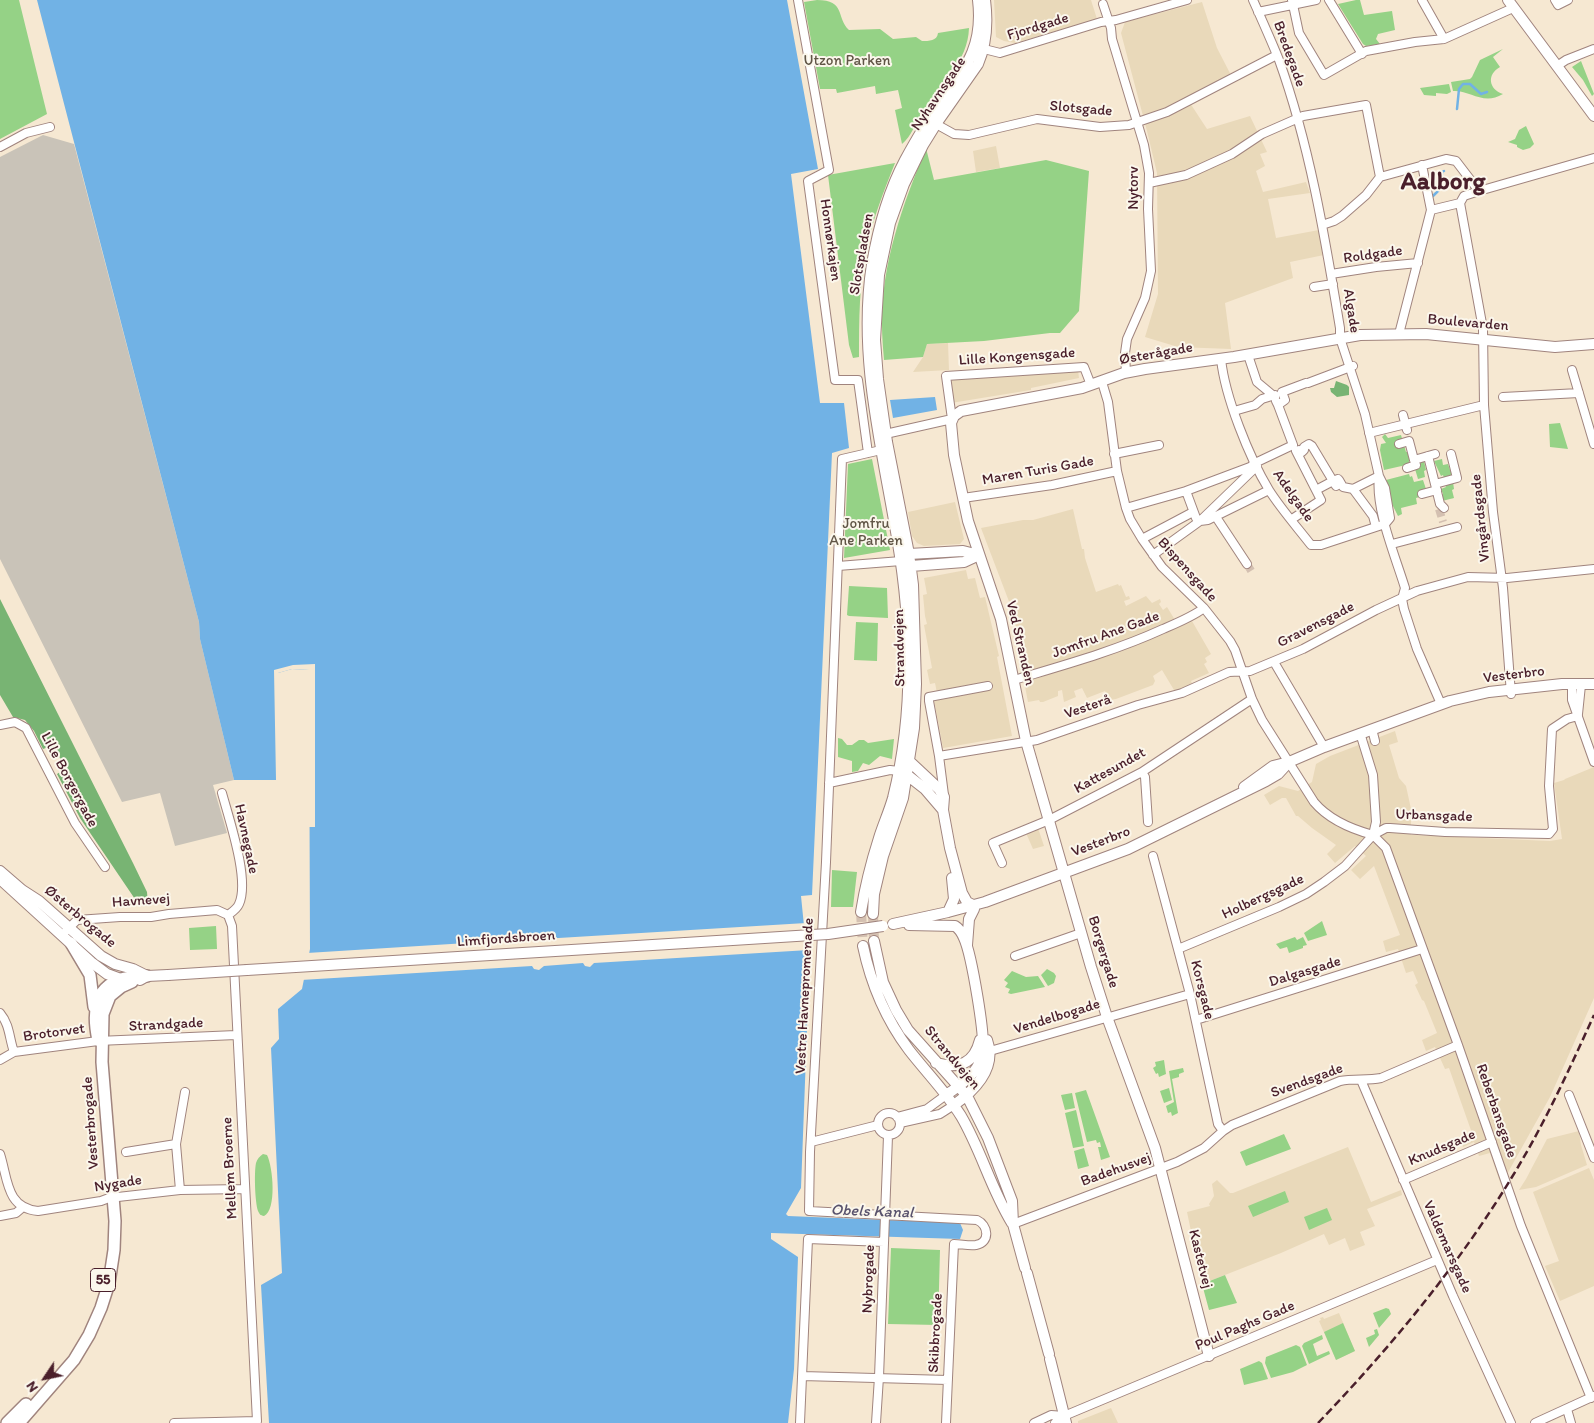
<!DOCTYPE html>
<meta charset="utf-8">
<style>
body{margin:0}
#map{position:relative;width:1594px;height:1423px;overflow:hidden;background:#f6e8d2;font-family:Itim,sans-serif}
canvas{display:block}
.north{position:absolute;left:20px;top:1353px;width:50px;height:50px;-webkit-text-stroke:4px #fbf7ec;paint-order:stroke;rotate:236deg;font-size:14px;font-weight:700;line-height:20px;text-align:center;color:#4a1f2b}
.north::after{content:'';display:block;margin:auto;width:18px;height:22px;background:#4a1f2b;clip-path:polygon(50% 0,100% 100%,50% 72%,0 100%)}
</style>
<div id="map">
<canvas width="1594" height="1423"></canvas>
<div class="north">N</div>
</div>
<script>
const c = document.querySelector('canvas').getContext('2d');
c.lineJoin = 'round';
function paint(path, color) { c.fillStyle = color; c.fill(path, 'evenodd'); }
function strokePath(path, color, width, dash) { c.strokeStyle = color; c.lineWidth = width; c.lineCap = dash ? 'butt' : 'round'; c.setLineDash(dash || []); c.stroke(path); }
function write(font, color, halo, rows, align = 'center') {
  c.font = font + ' Itim,sans-serif'; c.lineWidth = 4; c.setLineDash([]); c.textBaseline = 'middle'; c.strokeStyle = halo; c.fillStyle = color; for (const [text, x, y, turn = 0] of rows) {
    c.save(); c.translate(x, y); c.rotate((+turn || 0) * Math.PI / 180); c.textAlign = isNaN(turn) ? turn : align; if (halo) c.strokeText(text, 0, 0); c.fillText(text, 0, 0); c.restore();
  }
}
paint(new Path2D(`
 M994,0H1091L1097,19L1015,43L1004,41L996,37Z
 M1202,2L1217,48L1233,79L1190,103L1207,129L1250,116L1267,152L1260,154L1265,166L1256,171L1263,192L1306,182L1310,193L1268,199L1276,238L1319,230L1324,255L1290,262L1293,278L1225,303L1231,349L1178,347L1145,337L1158,294L1157,173L1147,131L1121,33L1125,22Z
 M996,146L1000,168L976,172L973,151Z
 M948,343L949,370L913,372L923,357L927,344Z
 M1078,370L1079,378L1031,388V390L951,403L949,380Z
 M955,502L964,539L960,544L924,546L917,543L912,536L908,512Z
 M1073,509L1082,549H1084L1085,558L1096,592L1118,584L1119,586L1121,585L1126,597L1129,596L1130,599L1124,601L1126,606L1146,596L1152,603L1160,599L1161,602L1159,604L1163,610L1167,607L1175,620L1196,610L1201,617L1192,621L1211,654L1205,658L1207,662L1204,664L1209,673L1191,681L1193,686L1177,691L1174,690L1162,670L1153,676L1155,681L1153,685L1116,699L1109,700L1105,691L1087,698L1082,688L1074,691L1076,697L1064,702L1062,690L1058,691V696L1043,702H1040L1039,700L1028,702L1022,671L1024,667L1013,612L981,528L1023,520H1033Z
 M966,570L968,579L975,578L980,598L985,597L999,656L997,657L1012,736L943,748L934,700L938,698L935,683L930,684L927,670L932,668L924,625L927,624L925,616L923,595L927,594L924,578Z
 M1395,731L1398,742L1389,745L1399,778L1406,786L1411,809V835H1414L1550,841L1562,839L1554,783L1564,780L1565,779L1594,767V998L1550,1097L1501,1185L1490,1153L1479,1156L1474,1142L1463,1147L1461,1142L1473,1136L1449,1068L1445,1069L1435,1047L1426,1051L1422,1040L1437,1033L1424,1001L1422,1000L1415,985L1418,983L1413,971L1406,973L1398,949L1386,952L1383,941L1400,935L1374,866L1360,879L1351,870L1366,856L1355,846L1335,863L1327,854L1336,845L1312,828L1298,816H1296L1286,798H1282L1270,805L1264,795L1279,786L1298,791L1312,782L1316,764L1330,756Z
 M1038,828L1044,846L1033,849L1026,833Z
 M1579,1131L1581,1145L1587,1165L1536,1187L1519,1190L1526,1179L1547,1139Z
 M1348,1147L1371,1202L1401,1190L1402,1195L1367,1209L1375,1226L1360,1232L1365,1245L1350,1251L1345,1238L1329,1245L1324,1234L1281,1253L1202,1284L1187,1212L1210,1206L1209,1204L1214,1196L1212,1184L1217,1180L1230,1193H1233Z
 M1589,1168L1594,1180V1286L1560,1301L1545,1266L1559,1261L1533,1192Z
 M1339,1313L1355,1351L1336,1360L1319,1321L1321,1320L1320,1318L1323,1317L1324,1319Z
 M1111,1408L1118,1423H1078V1421Z`), '#e9d9ba');
paint(new Path2D(`
 M43,135L74,144L199,622L200,639L234,780L213,785L227,833L175,846L160,793L122,802L0,559V157Z`), '#c9c3b8');
paint(new Path2D(`
 M0,0H19L47,114L0,139Z
 M817,0C846,0 836,18 849,30L880,29L893,39L916,37L922,41C929,41 937,41 938,33L969,28C968,62 940,85 923,111C916,122 911,137 902,144L895,110L902,108L898,90L876,94L875,86L837,93L836,89H820L804,2Z
 M1356,0H1360L1364,15L1392,11L1395,30L1378,34L1376,39L1380,44L1366,46L1363,44L1338,4Z
 M1503,49L1493,57L1500,67C1487,74 1488,89 1503,94C1483,106 1471,90 1453,91L1451,82L1470,79L1472,77L1480,60Z
 M1581,61L1594,94L1592,96L1583,80L1572,67Z
 M1449,84L1451,92L1447,94L1436,93V96L1424,95L1420,88Z
 M1526,126L1534,144L1530,148L1523,150L1517,147V145L1508,142L1515,139L1519,130Z
 M926,148L934,180L1046,160L1089,171L1079,311L1060,333H1050L984,341L927,344L923,357L884,360C883,348 882,337 882,325C881,264 903,204 926,148Z
 M895,163C884,191 873,218 867,247C859,283 859,320 859,357L853,358L849,345L828,175Z
 M1560,423L1568,449L1550,447L1549,424Z
 M1385,434L1388,438L1401,435L1406,452L1411,451L1413,460L1409,461V463L1406,465L1384,470L1380,450L1381,444L1386,443L1382,437Z
 M872,459L890,550L844,558L848,464Z
 M1442,459L1443,465L1448,464L1450,470L1452,469L1454,476L1444,478L1443,475L1441,476L1434,461Z
 M1424,461L1426,470L1424,471L1425,477L1418,479L1415,469L1418,468L1419,462Z
 M1409,474L1410,477L1412,476L1414,482L1423,480L1426,489L1421,490L1423,496L1416,498L1417,504L1401,508L1402,514L1398,516L1391,502L1386,480Z
 M1453,482L1454,489L1452,490L1454,498L1442,501L1440,495L1443,494L1441,489L1446,487L1445,485Z
 M849,586L887,588L888,618L849,616L847,615Z
 M856,622L878,623L877,661L854,660Z
 M838,738L842,739L847,745H852L859,740H864L868,743L894,739L892,759L880,756L869,765L863,763L858,771L852,772V761L838,757Z
 M832,870L857,872L853,907H831Z
 M1322,921L1327,935L1308,941L1304,933Z
 M216,926L217,949L190,950L189,928Z
 M1295,937L1297,940L1303,937L1307,945L1303,946V948L1289,953L1287,947L1280,949L1276,944Z
 M1047,969L1054,973L1056,976L1054,983L1048,986L1041,975Z
 M1012,971L1026,977L1038,976L1045,987L1011,994L1008,993L1010,989L1005,987L1008,983L1004,980Z
 M1164,1060L1166,1074L1159,1077L1158,1073L1156,1074L1153,1068L1156,1066L1155,1062Z
 M1183,1068L1184,1072L1179,1074V1077L1172,1079L1178,1113L1172,1116L1171,1112L1168,1113L1166,1106L1174,1102L1169,1071Z
 M1169,1088L1172,1100L1164,1103L1160,1091Z
 M1086,1090L1110,1157L1101,1160L1098,1147H1101L1100,1142L1097,1143L1096,1140L1087,1142L1075,1093Z
 M1072,1093L1075,1108L1065,1110L1061,1095Z
 M1076,1110L1084,1146L1073,1148L1065,1113Z
 M1284,1134L1291,1149L1246,1166L1240,1152Z
 M1084,1148L1089,1166L1078,1169L1074,1151Z
 M263,1154L267,1155C273,1167 277,1210 264,1216C260,1215 260,1215 258,1211C255,1202 254,1173 256,1163C257,1159 260,1156 263,1154Z
 M1285,1191L1289,1202L1253,1217L1248,1206Z
 M1327,1208L1332,1220L1309,1230L1304,1217Z
 M891,1248L940,1250L938,1325L888,1324Z
 M1225,1275L1237,1303L1209,1310L1202,1284Z
 M1386,1308L1389,1309L1391,1314L1379,1328L1373,1313Z
 M1343,1323L1355,1351L1336,1360L1324,1332Z
 M1377,1329L1379,1335L1369,1347L1366,1338L1375,1334L1374,1330Z
 M1322,1335L1323,1339L1313,1344L1317,1356L1329,1351L1330,1354L1309,1364L1302,1346L1304,1343Z
 M1296,1345L1300,1347L1307,1365L1293,1372L1271,1378L1265,1363L1266,1357Z
 M1259,1361L1262,1363L1268,1379L1244,1385L1240,1369Z`), '#95d286');
paint(new Path2D(`
 M1336,381L1347,385L1349,387V395L1337,397L1331,392L1330,388H1334Z
 M0,599L133,863L147,892L148,905H139L80,818L57,774L65,769L54,745L43,749L34,731L25,720L13,717L0,695Z`), '#78b473');
paint(new Path2D(`
 M37,0H787L818,169L791,174L820,403H844L849,448L832,453L812,895L801,896L809,976L801,1188L786,1214L788,1216L960,1223L963,1230L960,1239L771,1233V1239L798,1257L794,1369L788,1423H269L261,1285L282,1273L271,1048L279,1039L278,1009L302,989L310,949L309,670L292,669L278,673V780H234L200,639L199,622Z
 M935,397L937,410L893,418L890,400Z`), '#71b2e5');
paint(new Path2D(`
 M315,664V827H309V670L292,669L278,673V780H276L274,670L293,665Z
 M806,923L809,950L594,963L590,967L585,966L583,963L544,966L539,970L534,969L532,966L301,980L307,953L531,939L535,935L539,936L542,939Z`), '#f6e8d2');
strokePath(new Path2D(`
 M1457,109L1459,89L1463,84H1470L1481,94L1487,92
 M1433,196L1439,190L1438,184L1442,180V172L1444,171`), '#71b2e5', 2.5);
strokePath(new Path2D(`
 M1439,509L1443,522
 M1247,564L1253,574`), '#d4c0b1', 8, [8, 4]);
strokePath(new Path2D(`
 M861,912L863,946
 M873,914L874,941`), '#d4c0b1', 10, [10, 5]);
const street = new Path2D(`
 M798,0L829,170L808,181L835,380H858L868,453
 M1253,0C1262,20 1271,40 1279,60C1310,146 1325,238 1340,328V338L1365,414L1379,476C1375,509 1395,555 1405,588L1402,599L1404,609L1417,649L1441,704
 M1292,0L1299,33L1324,75L1366,51L1415,42L1444,39L1513,8
 M1329,0L1362,54
 M1422,0L1444,39
 M1555,0L1558,5L1568,0
 M1103,4L1111,28L1112,39L1144,145L1149,173L1148,209L1151,271L1145,298L1127,339L1125,353L1126,373
 M1258,12L1316,0
 M984,49L1000,53L1101,22L1116,20L1187,0
 M1557,66L1566,60L1594,49
 M936,124L954,134L969,135L1037,119L1100,127L1129,125L1167,112L1273,57
 M0,147L26,133L50,127
 M1149,183L1186,175L1232,154L1262,134L1303,116L1366,105L1380,177
 M1460,203L1483,329L1484,405L1493,512L1503,588L1511,694
 M1460,203L1464,196L1479,191L1594,158
 M1431,210L1460,203
 M1322,225L1334,221L1342,216L1366,195L1380,177L1446,159L1456,161L1479,191
 M1331,274L1376,267L1418,263
 M1314,287L1333,284
 M1399,334L1431,210L1422,165
 M1248,355L1257,382L1275,397
 M1221,359C1225,397 1249,457 1269,490C1281,509 1297,527 1311,545H1321L1385,524
 M1572,370L1594,444
 M1102,382L1108,402L1117,471L1126,508L1130,519L1142,539L1162,567L1204,608L1230,641L1235,650L1252,699L1262,720L1314,802C1329,820 1351,829 1373,835L1386,828H1390L1445,832L1549,834L1553,829L1549,786L1552,729L1567,719L1578,716
 M1308,383L1353,366
 M1503,397L1579,393
 M1276,401L1278,405L1285,400L1282,392L1306,383
 M1234,411L1255,405L1262,399L1275,395
 M1403,415L1407,430
 M1369,433L1484,405
 M881,435L952,419L946,376L1084,367L1091,385
 M1399,444L1409,441L1414,460
 M881,450L842,459L826,862L810,1152L809,1211L977,1220C988,1225 991,1242 976,1245C969,1246 961,1244 954,1244L946,1423
 M1114,454L1159,445
 M1428,456L1440,504L1444,508
 M1407,468L1416,465L1414,460L1435,454
 M1339,480L1343,487L1353,489L1379,476L1385,488L1390,518L1385,524
 M1435,484L1457,478L1451,454
 M1353,489L1373,516L1376,527
 M1316,490L1333,481L1336,486L1340,483
 M1422,494L1437,490
 M963,498L1052,485L1117,471
 M1126,508L1186,491
 M1216,517L1247,564
 M1292,519L1321,500L1296,451L1299,450L1302,452L1304,450V447L1309,444L1312,446L1333,481L1338,479
 M1200,521L1196,518L1186,491L1250,467L1255,463L1293,445L1278,405
 M1200,521L1208,520L1269,490
 M1142,539L1193,512
 M1392,544L1457,527
 M1153,555L1200,521L1257,466
 M838,566L901,561
 M1274,662L1324,747
 M1014,680C1064,665 1115,651 1163,629C1177,623 1192,617 1204,608
 M1572,685V700L1594,762
 M1578,714L1581,685
 M0,725L15,722L26,728L75,823L105,867
 M1372,729L1375,741
 M939,756L1037,740L1138,705L1182,693L1229,672L1250,671L1303,649L1376,610L1417,591L1468,577L1507,578L1594,569
 M1142,772L1145,777L1148,822
 M829,783L890,770L899,771
 M222,793C229,819 250,880 239,904C237,909 232,912 228,915
 M944,795L939,756L929,701V697L988,686
 M1373,835L1386,848L1458,1045L1521,1226L1591,1398
 M1153,856L1190,994L1218,1124L1223,1131
 M1002,863L993,843L1049,820L1142,772L1252,699
 M66,931L77,920L120,917H151L169,914L217,910L228,915
 M1178,949L1279,907L1306,894L1324,882L1345,866L1373,835L1376,822L1373,775L1360,733
 M1015,956L1081,933
 M0,1013C10,1025 9,1038 14,1052
 M1196,1020L1422,949
 M990,1051L1190,994
 M0,1060L14,1052L98,1041L236,1035
 M1361,1080L1453,1296L1511,1423
 M1569,1095L1594,1158
 M878 1124a11 11 0 1 1 22 0a11 11 0 1 1-22 0Z
 M897,1117L927,1109L946,1095
 M900,1123L940,1114L954,1105
 M811,1142L878,1125
 M176,1144L185,1092
 M126,1152L176,1144L180,1190
 M0,1154C8,1179 6,1208 38,1211L101,1201L109,1198L180,1190L244,1189
 M1403,1180L1492,1142
 M0,1216L16,1213L23,1207
 M1013,1224L1177,1162L1204,1148L1223,1131L1232,1125L1340,1081C1354,1078 1367,1081 1381,1078L1458,1045
 M802,1376L948,1380
 M1567,1409L1571,1423
 M174,1423L257,1421L232,926L228,915
 M800,1423L808,1239L884,1242
 M876,1423L879,1377L888,1136
 M1034,1423L1051,1415L1064,1416
 M1055,1423L1064,1416L1437,1260
 M1535,1423L1594,1396`);
const secondary = new Path2D(`
 M1508,0L1594,116
 M909,554L963,551L979,555
 M911,566L964,562L979,555
 M909,761L939,789L944,797L943,810L950,848L962,893L967,902L973,905
 M902,771L925,789L943,810
 M1244,787L1273,766L1289,762L1324,747L1450,701L1489,692L1562,684H1594
 M0,871L22,890L39,901L101,956L115,964L133,969L147,976
 M0,879L91,962L107,974L126,981
 M861,912C865,887 871,863 879,838C883,825 889,812 893,798C907,742 911,681 907,623C901,503 853,385 872,264C878,229 888,192 905,160C915,142 925,124 937,107C963,70 984,50 978,0
 M948,912L954,899L952,878
 M873,914L874,894L883,856L903,798L914,728L916,684L913,585L909,554L887,442L878,379L875,340L879,275L890,223L904,184L923,145L936,124L978,64C987,43 988,23 985,0
 M893,924L948,912L985,902L1128,849L1266,781L1278,774L1289,762
 M909,925L955,926C960,929 962,933 964,938C971,953 987,1041 982,1056C977,1074 961,1085 946,1095
 M874,941L883,982L896,1010L908,1030L967,1096L988,1138L1012,1201L1013,1224L1025,1268
 M967,945L969,919L974,909
 M863,946C871,984 885,1018 909,1050C926,1072 946,1092 961,1116C981,1150 991,1189 1012,1223
 M247,970L685,943
 M140,980L147,976L168,975
 M936,1063C959,1069 974,1064 980,1040
 M954,1105C975,1090 997,1068 987,1040
 M1027,1273L1049,1354
 M1209,1356L1155,1148L1107,1017L1091,967L1026,741L1001,619L968,521L954,455L951,423L954,416L961,411L1082,388L1124,373L1145,369L1234,357L1360,335L1426,334L1555,347L1594,344
 M1050,1359L1066,1423`);
const primary = new Path2D(`
 M71,943L90,975L94,1007
 M98,1040C89,999 102,975 147,976
 M7,1423L26,1404
 M19,1423L74,1360L89,1335L101,1308L109,1283L114,1250L115,1221L102,1062L103,1014L110,996L121,987L132,982`);
strokePath(street, '#a0847e', 10);
strokePath(secondary, '#a0847e', 12);
strokePath(primary, '#a0847e', 14);
strokePath(street, '#fff', 8);
strokePath(secondary, '#fff', 10);
strokePath(primary, '#fff', 11);
strokePath(new Path2D(`
 M1318,1423C1390,1348 1458,1266 1512,1177C1544,1125 1569,1070 1594,1015`), '#4a1f2b', 2.5, [8, 4]);
const secondaryBridge = new Path2D(`
 M685,943L828,934L883,926
 M168,975L247,970`);
strokePath(secondaryBridge, '#a0847e', 12, []);
strokePath(secondaryBridge, '#fff', 10);
for (const [x, y, w] of [
 [103,1280,25]
]) { const box = new Path2D(); box.roundRect(x - w / 2, y - 11.5, w, 23, 4); c.fillStyle = '#fbf7ec'; c.fill(box); strokePath(box, '#4a1f2b', 1); }
write('bold 14px', '#4a1f2b', null, [
 ["55",103,1280]
]);
write('15px', '#4a1f2b', '#fbf7ec', [
 ["Fjordgade",1038,27,-17],
 ["Bredegade",1289,54,70],
 ["Nyhavnsgade",939,94,-56],
 ["Slotsgade",1081,109,5],
 ["Nytorv",1134,188,-90],
 ["Honnørkajen",830,240,82],
 ["Slotspladsen",862,254,-80],
 ["Roldgade",1373,255,-8],
 ["Algade",1351,311,81],
 ["Boulevarden",1468,323,5],
 ["Østerågade",1156,354,-10],
 ["Lille Kongensgade",1017,357,-4],
 ["Maren Turis Gade",1038,471,-10],
 ["Adelgade",1293,496,55],
 ["Vingårdsgade",1481,518,-96],
 ["Bispensgade",1187,570,48],
 ["Gravensgade",1316,625,-27],
 ["Jomfru Ane Gade",1106,635,-20],
 ["Ved Stranden",1020,643,77],
 ["Strandvejen",900,648,-91],
 ["Vesterbro",1514,675,-7],
 ["Vesterå",1088,707,-19],
 ["Kattesundet",1110,771,-29],
 ["Lille Borgergade",69,780,62],
 ["Urbansgade",1434,816,2],
 ["Havnegade",246,839,78],
 ["Vesterbro",1101,842,-21],
 ["Holbergsgade",1263,897,-25],
 ["Havnevej",141,901,-4],
 ["Østerbrogade",80,917,40],
 ["Limfjordsbroen",506,939,-4],
 ["Borgergade",1103,952,73],
 ["Dalgasgade",1305,972,-17],
 ["Korsgade",1202,990,76],
 ["Vestre Havnepromenade",805,996,-87],
 ["Vendelbogade",1057,1017,-17],
 ["Strandgade",166,1025,-3],
 ["Brotorvet",54,1033,-8],
 ["Strandvejen",952,1058,50],
 ["Svendsgade",1307,1081,-20],
 ["Reberbansgade",1496,1111,71],
 ["Vesterbrogade",91,1123,-94],
 ["Knudsgade",1442,1148,-23],
 ["Mellem Broerne",230,1168,-93],
 ["Badehusvej",1116,1170,-20],
 ["Nygade",118,1184,-9],
 ["Valdemarsgade",1447,1247,66],
 ["Kastetvej",1200,1259,76],
 ["Nybrogade",869,1279,-88],
 ["Poul Paghs Gade",1245,1326,-23],
 ["Skibbrogade",936,1333,-87]
]);
write('15px', '#605546', '#fbf7ec', [
 ["Utzon Parken",847,61],
 ["Jomfru",866,524],
 ["Ane Parken",866,541]
]);
write('italic 16px', '#58526c', '#fbf7ec', [
 ["Obels Kanal",872,1212,2]
]);
write('bold 25px', '#4a1f2b', '#fbf7ec', [
 ["Aalborg",1443,183]
]);
</script>
